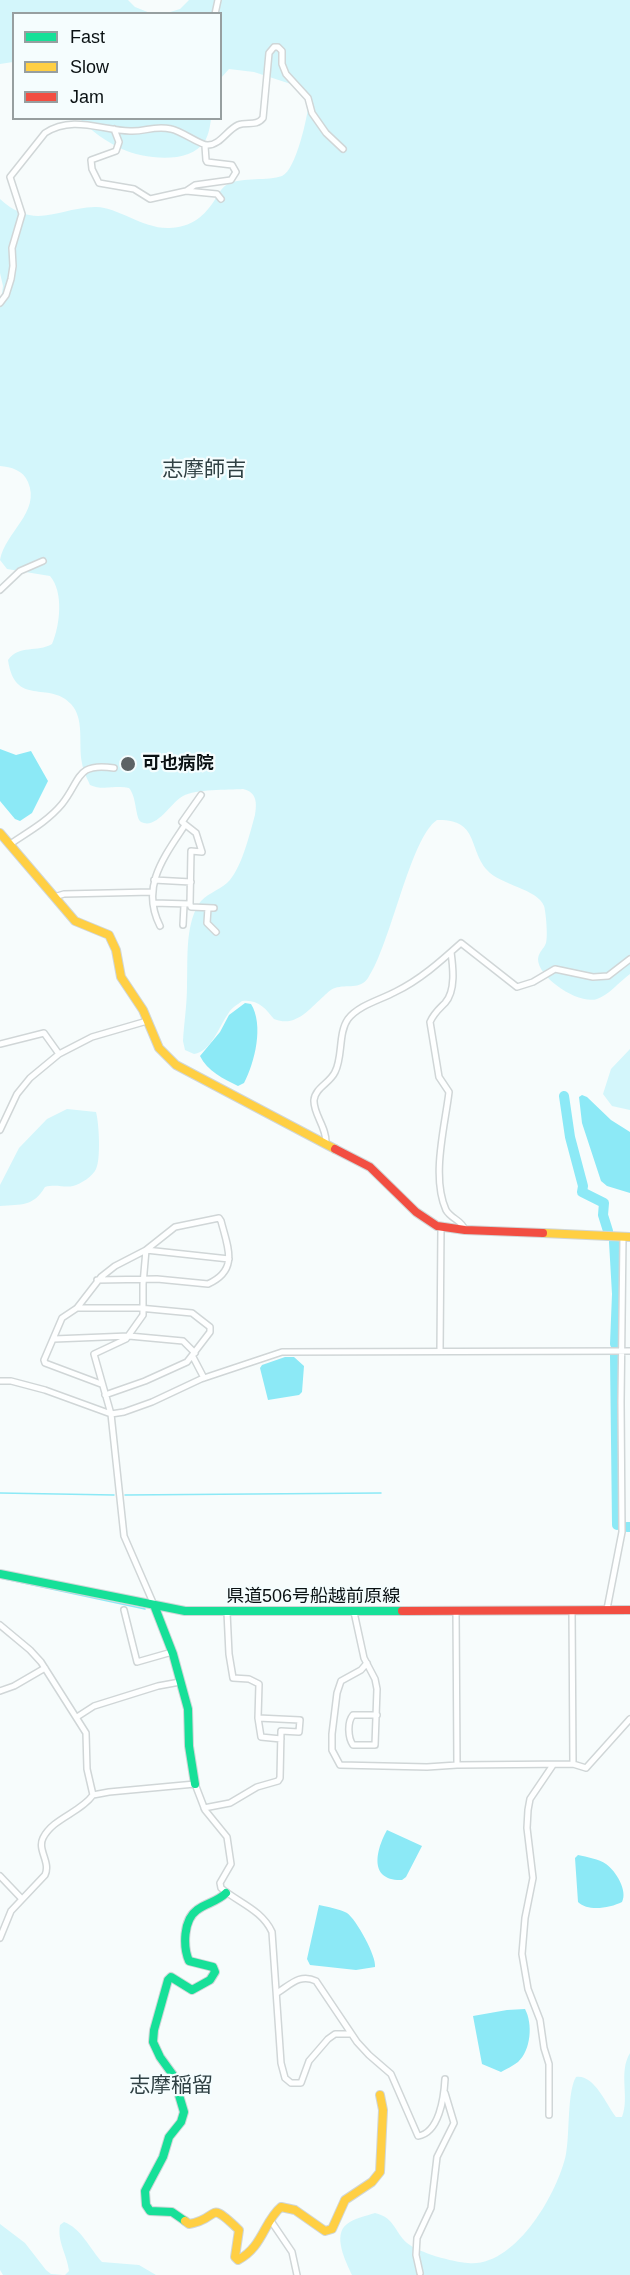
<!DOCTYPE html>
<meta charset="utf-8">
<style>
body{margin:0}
#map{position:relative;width:630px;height:2275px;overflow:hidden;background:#f7fcfc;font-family:Arial,sans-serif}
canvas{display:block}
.legend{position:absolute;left:12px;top:12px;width:210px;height:108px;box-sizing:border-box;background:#f5fdfe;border:2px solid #979fa0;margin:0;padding:8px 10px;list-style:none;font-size:18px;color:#0a1113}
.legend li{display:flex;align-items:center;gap:12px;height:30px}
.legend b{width:30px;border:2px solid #979fa0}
</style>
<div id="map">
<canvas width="630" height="2275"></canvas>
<ul class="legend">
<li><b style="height:8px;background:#16e098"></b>Fast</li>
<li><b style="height:8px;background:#ffcf43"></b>Slow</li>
<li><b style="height:8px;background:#f24e42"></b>Jam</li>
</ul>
</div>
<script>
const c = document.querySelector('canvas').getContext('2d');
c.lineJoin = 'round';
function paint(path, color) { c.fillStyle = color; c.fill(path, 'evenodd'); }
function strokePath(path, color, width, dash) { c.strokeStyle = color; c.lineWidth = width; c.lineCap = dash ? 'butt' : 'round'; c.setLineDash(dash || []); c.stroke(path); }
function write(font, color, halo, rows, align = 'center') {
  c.font = font + ' Arial,"Noto Sans JP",sans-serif'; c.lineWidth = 4.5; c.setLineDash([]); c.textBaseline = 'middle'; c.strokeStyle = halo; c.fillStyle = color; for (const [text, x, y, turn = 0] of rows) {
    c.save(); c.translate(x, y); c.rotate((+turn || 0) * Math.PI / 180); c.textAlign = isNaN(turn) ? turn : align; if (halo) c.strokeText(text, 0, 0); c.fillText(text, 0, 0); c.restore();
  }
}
paint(new Path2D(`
 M0,0H128L135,7L150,13L14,14L13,62L0,64Z
 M189,0H630V974C619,982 609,995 597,999C579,1005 538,978 538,959C539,951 544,949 546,943C548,937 546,912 544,906C538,889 500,885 487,870C468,848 479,819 437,820C410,838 391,944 368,978C360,990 347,984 335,988C331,989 327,993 324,996C309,1009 296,1028 274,1019C265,1008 258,999 242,1001C237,1005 231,1008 228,1014C219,1026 212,1051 194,1054L185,1050L183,1041C184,1023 187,1005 187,986C188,960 185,928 198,905C205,894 218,891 227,883C241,871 250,833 255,815C257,803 257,792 243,789C227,790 196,789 183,796C171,802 157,830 141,822C135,818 137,797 129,788C116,785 102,791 90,785C87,778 83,771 82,763C78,744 85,719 71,704C49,680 15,708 8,660C20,644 37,653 52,644C60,626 64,592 50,576L7,569L0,560C5,532 41,512 28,482C23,470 11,467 0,466V308L3,286L0,273V199C35,231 57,208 95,207C116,206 143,229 169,228C192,227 204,217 216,198C219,193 222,187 228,184C243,177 268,181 282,176C296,170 308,116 309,100L297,86L254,72L229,69L221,78L220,14L167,13L180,9Z
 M80,119H211C210,126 209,134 205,141C190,165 144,159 122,149C108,143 90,130 80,119Z
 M630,1049V1110L612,1106L603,1094L611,1069Z
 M67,1109L96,1112C99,1123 101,1159 96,1169C93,1176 81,1184 73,1186C65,1188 56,1184 45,1187C33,1207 22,1204 0,1206V1185L19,1148L47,1119Z
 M630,2053V2275H352C346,2262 332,2235 347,2224C354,2218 366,2216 375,2213C395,2218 394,2231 407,2243C419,2253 453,2262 468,2263C515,2268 558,2193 566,2154C570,2133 567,2092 576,2077C594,2074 606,2104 616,2117H622C630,2097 618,2073 630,2053Z
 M64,2222C81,2228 90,2249 102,2262L139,2265L156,2275H65L69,2271C67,2254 57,2242 60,2225Z
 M0,2224L25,2243L46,2270L51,2274L63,2275H3L0,2270Z`), '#d3f6fb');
paint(new Path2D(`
 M0,749L16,755L31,751L48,781L32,813L20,821L15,819L0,801Z
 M245,1003L251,1004C264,1025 255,1062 244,1083L238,1086C224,1079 207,1071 200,1056L220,1032L229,1015Z
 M582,1095L587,1097L611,1120L630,1132V1193L607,1186L601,1181L582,1123L579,1097Z
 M285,1357H294L304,1366L302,1392L299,1395L268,1400L260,1368L262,1365Z
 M387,1830L422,1846L406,1877L402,1880C368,1881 376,1850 387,1830Z
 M578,1855C587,1857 599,1859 606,1864C616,1871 628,1891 622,1902C610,1908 588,1912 578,1902L575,1858Z
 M319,1905C328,1907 339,1909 347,1913C356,1919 377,1957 375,1967L356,1970L310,1965L307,1959Z
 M525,2009C533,2024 531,2050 518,2062C513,2066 506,2069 501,2072L482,2064L473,2016L507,2010Z`), '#8ce9f6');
strokePath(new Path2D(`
 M0,1493L114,1495
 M125,1495L381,1493
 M0,1578L145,1609`), '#8ce9f6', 1.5);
strokePath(new Path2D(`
 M564,1096L570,1137L583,1186L582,1192L604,1203L603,1215L608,1231
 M614,1242L617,1294L615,1344
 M615,1355L617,1525
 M627,1527H630`), '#8ce9f6', 10);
const street = new Path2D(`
 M215,14L218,0
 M114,129L119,142L116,151L91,160L92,169L99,183L134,189L150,199L186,191L217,194L221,199
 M186,191L195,185L231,180L236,172L232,165L207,162L206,160L205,146
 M0,303L6,295L11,279L13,266L12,248L22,214L10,177L45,133C72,115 101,130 130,131C145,132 154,125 171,129C182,131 201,146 208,145C220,145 227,130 238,125C247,121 256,127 263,118L269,53L274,47H278L282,51V64L286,74L308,98L312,113L326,133L343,149
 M0,590L20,571L43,561
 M10,844C28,832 48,821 62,804C81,780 76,762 114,768
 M154,880L191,882
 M54,897L64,894L152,892
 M153,903L190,904L191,851L202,852L196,833L182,822L201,795
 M190,904L191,907L214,908
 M208,908L207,923L216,932
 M183,925L184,905
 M160,926C140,887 164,857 185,825
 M451,952C453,967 456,991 445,1003C438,1010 434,1013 430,1022L439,1077L449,1092C445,1126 431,1177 446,1210C451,1219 462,1220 465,1230
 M0,1044L44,1033L59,1054
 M0,1130L17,1094L30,1078L59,1054L92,1037L147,1021
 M326,1144C327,1127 313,1114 314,1100C315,1088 330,1083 335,1072C343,1057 338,1033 348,1019C359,1005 380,1000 395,992C420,980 441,961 461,943L517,987L533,982L555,969L593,977L608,976L630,959
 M146,1250L143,1284V1315L126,1339L94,1354L111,1414L124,1536L154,1605
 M146,1250L229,1259
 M97,1280L157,1279L208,1284C239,1270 228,1248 221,1221L219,1218L175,1227L146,1250L115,1266L101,1277L77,1308L62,1318L44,1360L45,1363L101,1384
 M77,1308H139L192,1313L210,1327V1332L187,1362L145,1381L105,1395
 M54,1339L129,1336L183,1341L195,1353
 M440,1351L441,1227
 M193,1357L204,1378
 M0,1381H11L45,1390L111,1414L124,1412L152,1402L201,1379L282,1352L630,1351
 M607,1609L622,1532L621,1402L623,1237
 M124,1610L137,1662L172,1652
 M456,1610L457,1765L573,1764L586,1768L630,1719
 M572,1610L573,1764
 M227,1612L229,1654L233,1678L249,1679L259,1684L258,1718
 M354,1612L364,1658L375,1679L377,1689L375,1745H353C348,1738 347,1722 353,1715H377
 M0,1625L30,1650L41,1662L86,1733L87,1769L93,1795
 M367,1663L361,1670L341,1681L337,1693L332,1734V1750L340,1765L427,1767L457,1765
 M0,1691L14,1686L45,1668
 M77,1717L94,1706L158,1686L180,1682
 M204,1808L230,1803L257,1787L278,1781L280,1778L281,1731L299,1732L300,1720L258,1718L261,1737L281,1739
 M0,1876L21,1898
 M0,1938L11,1911L45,1875C51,1862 37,1850 43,1838C53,1818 80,1813 93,1795L109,1792L195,1784L205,1810L227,1837L231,1864L220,1883L221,1888C239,1903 262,1910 272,1932L281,2063L285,2078L291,2083H301L309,2061L328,2039L335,2034H351
 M277,1993C290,1985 300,1973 316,1981L357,2042L369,2055L391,2074L418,2136C439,2133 444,2098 445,2079
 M549,2115V2064L544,2048L540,2020L528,1989L522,1954L525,1918L533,1878L527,1828L528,1810L530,1799L553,1765
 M271,2221L292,2252L297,2275
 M420,2273L416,2255L417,2238L431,2208L437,2157L454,2123L445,2093`);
const fast = new Path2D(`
 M0,1574L185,1611H402
 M154,1605L173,1654L188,1709L189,1746L195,1784
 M185,2221L172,2212L150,2211L146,2205L145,2191L163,2157L169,2137L181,2122L184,2112L173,2075L160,2057L153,2042L154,2030L168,1980L171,1977L192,1990L210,1980L215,1972L213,1967L189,1961C183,1947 183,1920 197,1910C206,1903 217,1902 226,1893`);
const slow = new Path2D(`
 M0,833L75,921L109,935L116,950L121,977L143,1010L159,1048L176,1065L335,1149
 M543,1233L630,1237
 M185,2221L189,2224C221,2219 206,2198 239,2230L235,2257L238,2260C263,2247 264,2221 281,2207L295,2210L325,2231L332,2229L345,2200L372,2182L380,2172L383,2110L380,2095`);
const jam = new Path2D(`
 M335,1149L370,1167L416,1212L437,1226L465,1230L543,1233
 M402,1611L630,1610`);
strokePath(street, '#d0d6d7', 8);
strokePath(fast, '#d0d6d7', 10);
strokePath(slow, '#d0d6d7', 10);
strokePath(jam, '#d0d6d7', 10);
strokePath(street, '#feffff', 5);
strokePath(fast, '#16e098', 8);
strokePath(slow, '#ffcf43', 8);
strokePath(jam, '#f24e42', 8);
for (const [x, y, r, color] of [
 [128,764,8,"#5d6365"]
]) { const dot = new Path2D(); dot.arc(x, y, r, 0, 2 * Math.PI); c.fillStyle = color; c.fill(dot); strokePath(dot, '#f5fdfe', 2); }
write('bold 18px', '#0a1113', '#f5fdfe', [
 ["可也病院",142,764]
], 'left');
write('18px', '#0a1113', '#f5fdfe', [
 ["県道506号船越前原線",313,1597]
]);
write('21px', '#304144', '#f5fdfe', [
 ["志摩師吉",204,470],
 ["志摩稲留",171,2086]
]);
</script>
